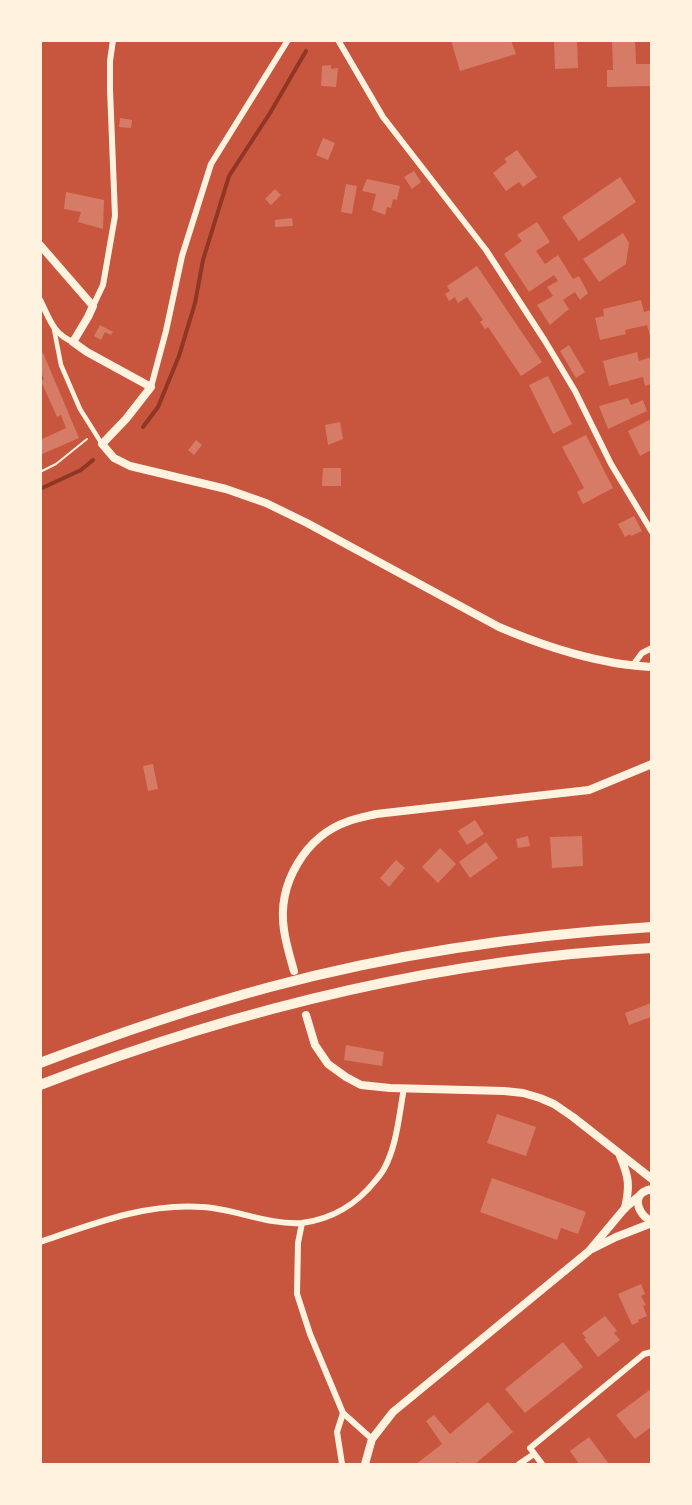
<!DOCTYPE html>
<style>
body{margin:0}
#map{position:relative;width:692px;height:1505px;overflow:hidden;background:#c8553d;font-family:Inter,sans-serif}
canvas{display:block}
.frame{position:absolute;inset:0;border:42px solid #fff3e0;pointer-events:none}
</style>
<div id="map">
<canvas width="692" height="1505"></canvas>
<div class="frame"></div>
</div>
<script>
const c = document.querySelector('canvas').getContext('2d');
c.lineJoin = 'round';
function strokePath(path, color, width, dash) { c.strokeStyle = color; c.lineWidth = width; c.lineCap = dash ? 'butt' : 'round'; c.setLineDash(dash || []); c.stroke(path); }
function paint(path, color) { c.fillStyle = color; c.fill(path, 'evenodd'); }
strokePath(new Path2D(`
 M143,427L158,407L179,356L195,303L203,260L229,176L270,113L306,51
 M40,489L81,470L93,460`), '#8f3625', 4);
paint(new Path2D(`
 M451,40H511L516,54L460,71Z
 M554,40H577L578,68L555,69Z
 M612,40H635L636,64H651V86L607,87V70H613Z
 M331,65V69L338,68L336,87L321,86L322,66Z
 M120,118L132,120L131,128L119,127Z
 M323,138L335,143L328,160L316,155Z
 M517,150L537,177L523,187L519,182L506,191L493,173L507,162L504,159Z
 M414,171L421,182L412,189L404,177Z
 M620,177L636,202L579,241L562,217Z
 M367,179L400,186L397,200L393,199L391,208L387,207L385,215L372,210L376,194L362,191Z
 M346,184L357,186L352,214L341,212Z
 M275,189L281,195L271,205L265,199Z
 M66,192L104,200L103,229L78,222L81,212L64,209Z
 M292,218L293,226L275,227V220Z
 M537,222L550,242L536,251L545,264L558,255L573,279L579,276L588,293L580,300L575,292L563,300L569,309L550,325L537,305L553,296L547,287L558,281L554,275L529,292L504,254L522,241L517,235Z
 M623,233L629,243L626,264L599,282L583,259Z
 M477,266L542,362L521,376L488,327L485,329L480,322L483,320L467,297L458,303L455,297L449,301L445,294L450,291L447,286Z
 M641,300L644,312L651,310V339L647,325L625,330L626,334L600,340L595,318L604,316L603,309Z
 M100,325L113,332L111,335L105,332L101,340L94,336Z
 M569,345L585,372L576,378L560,351Z
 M637,352L639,361L651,357V384L645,386L643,377L609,386L603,361Z
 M43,353L79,438L40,455V440L66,428L61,415L57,417L41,381L44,379L40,370V354Z
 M548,376L572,424L553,434L529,385Z
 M628,398L631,405L643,400L647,411L608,429L599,406Z
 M651,419V450L640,456L628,431Z
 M340,422L343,439L328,445L325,425Z
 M586,435L613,488L583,504L577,492L584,488L562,447Z
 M196,440L202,445L194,455L188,450Z
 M323,468H341V486H322Z
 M634,516L642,531L631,536L630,534L625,537L618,524Z
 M153,764L158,789L148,791L143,766Z
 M475,820L484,834L467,845L458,831Z
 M528,836L530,846L518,848L516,839Z
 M582,836L583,866L552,868L550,837Z
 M486,842L498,858L470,878L459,862Z
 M440,848L456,864L438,883L422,867Z
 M396,860L405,868L389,887L380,878Z
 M651,1003V1017L629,1025L625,1013Z
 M346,1045L384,1052L382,1066L344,1060Z
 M497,1114L536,1127L526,1156L487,1143Z
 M492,1178L586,1212L578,1234L561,1228L557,1240L480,1212Z
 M641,1284L645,1294L641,1296L646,1305L643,1306L647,1316L638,1320L639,1322L632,1325L618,1294Z
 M605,1316L617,1331L614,1333L620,1340L598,1357L584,1339L586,1338L582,1333Z
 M563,1342L583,1367L525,1413L505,1389Z
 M651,1389V1427L635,1439L616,1415Z
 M488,1402L513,1432L475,1464H459L458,1462L454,1464H416L442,1444L426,1421L434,1415L450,1434Z
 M589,1437L609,1464H579L570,1451Z`), '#d67c66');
strokePath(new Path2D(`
 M40,472L56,464L87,439`), '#fff3e0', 2);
strokePath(new Path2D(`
 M54,329L61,365L80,409L102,444`), '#fff3e0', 4.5);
strokePath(new Path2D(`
 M338,40L383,117L486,250L545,341L575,391L611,464L652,532
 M40,300C50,319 52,333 73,342
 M93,306L103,285L115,216L110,89V61L113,40
 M151,387L166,331L182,256L211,164L288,40
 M633,665L642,653L652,648
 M40,1242C93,1224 145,1203 202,1207C237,1209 266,1225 302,1223
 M372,1439L343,1413L310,1334L297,1294L298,1243L302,1223C333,1219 356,1205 376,1180C378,1177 382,1173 384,1169C397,1145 399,1115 404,1088
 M342,1464L337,1432L343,1413
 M519,1464L534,1454
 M542,1464L530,1448L644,1354L652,1352`), '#fff3e0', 6);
strokePath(new Path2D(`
 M40,245L93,306L88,317L73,342L87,352L151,387L126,419L102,444L114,458L130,466L226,489L266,503L307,523L499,627C534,642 572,655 610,662C623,665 638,666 652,667
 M294,971C290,957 286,944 284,930C277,884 305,836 349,821C358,818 368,816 376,814L589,790L652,764
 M306,1015L315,1045L328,1064L346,1077L361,1085L390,1088L504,1091L523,1093L540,1098L554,1104L573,1117L652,1179
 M620,1156C629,1177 630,1186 625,1208`), '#fff3e0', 8);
strokePath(new Path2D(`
 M652,1189C647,1190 641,1192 639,1197C635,1206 643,1218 652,1221
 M592,1249L616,1237L652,1223
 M365,1464L372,1439L393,1412L589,1251L625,1208L639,1196`), '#fff3e0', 8);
strokePath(new Path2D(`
 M40,1063C116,1034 192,1008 270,987C393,954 524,935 652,927
 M40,1085C236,1009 441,959 652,948`), '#fff3e0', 10);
</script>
